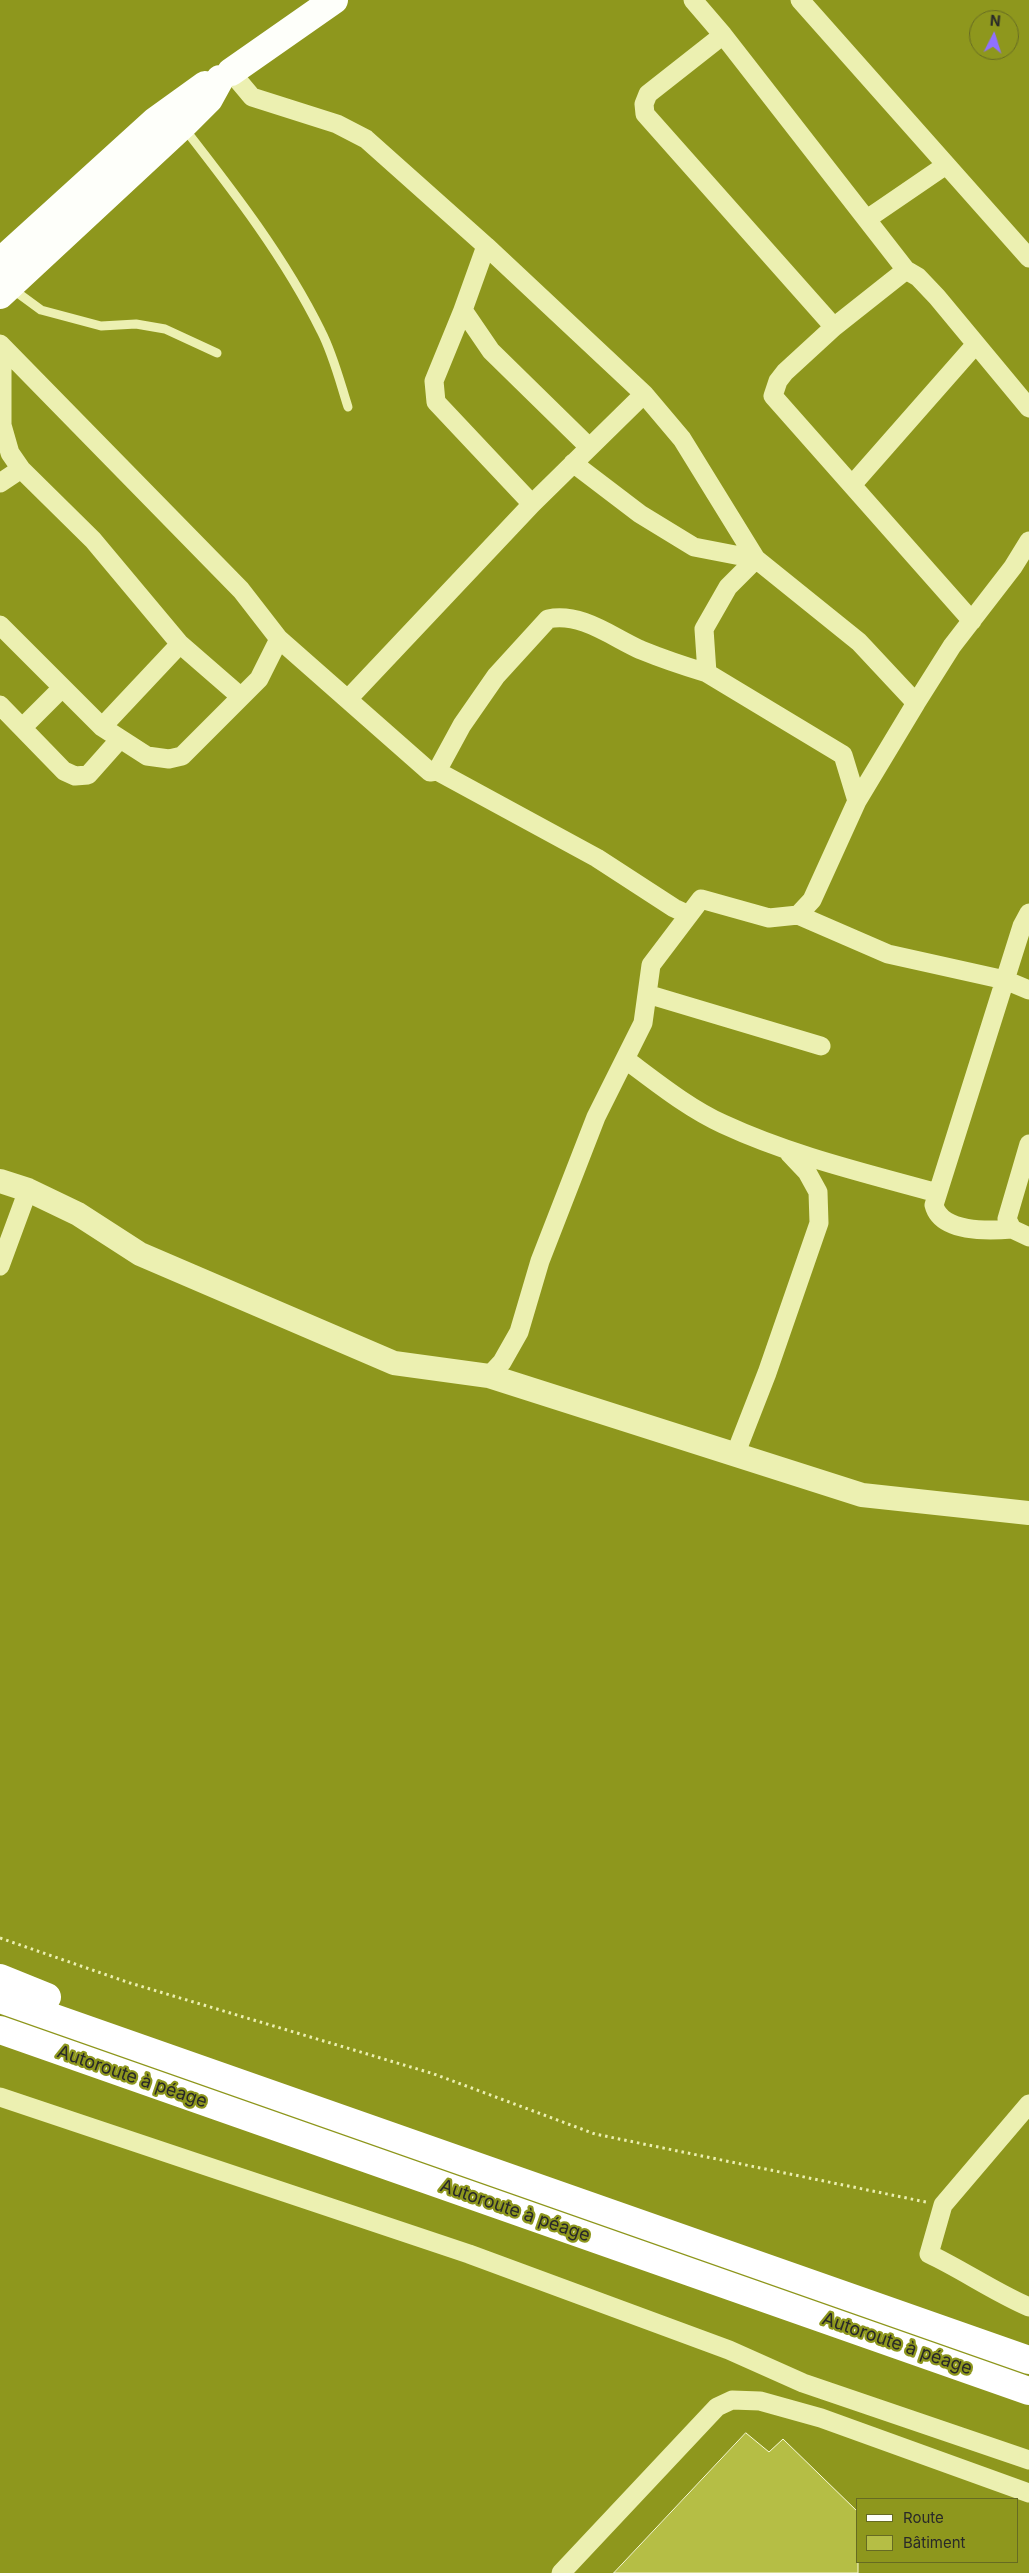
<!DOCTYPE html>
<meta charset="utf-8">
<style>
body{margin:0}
#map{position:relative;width:1029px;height:2573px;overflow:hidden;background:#8e971d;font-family:Inter,sans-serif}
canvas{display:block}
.legend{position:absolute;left:856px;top:2498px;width:162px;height:65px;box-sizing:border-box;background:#8e971d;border:1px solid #666b22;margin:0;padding:6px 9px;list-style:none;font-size:15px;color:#292929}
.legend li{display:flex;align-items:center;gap:10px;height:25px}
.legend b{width:25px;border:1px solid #666b22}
.north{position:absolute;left:969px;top:10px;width:50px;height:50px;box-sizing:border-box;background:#8e971d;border:1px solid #666b22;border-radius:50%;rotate:5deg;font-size:14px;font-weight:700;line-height:20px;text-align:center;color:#292929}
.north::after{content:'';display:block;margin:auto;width:18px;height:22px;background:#9070ff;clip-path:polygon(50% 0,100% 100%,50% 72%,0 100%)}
</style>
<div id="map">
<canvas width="1029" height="2573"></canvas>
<ul class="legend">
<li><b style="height:6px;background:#fefffa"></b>Route</li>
<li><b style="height:14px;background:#b5be45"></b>Bâtiment</li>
</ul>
<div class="north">N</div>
</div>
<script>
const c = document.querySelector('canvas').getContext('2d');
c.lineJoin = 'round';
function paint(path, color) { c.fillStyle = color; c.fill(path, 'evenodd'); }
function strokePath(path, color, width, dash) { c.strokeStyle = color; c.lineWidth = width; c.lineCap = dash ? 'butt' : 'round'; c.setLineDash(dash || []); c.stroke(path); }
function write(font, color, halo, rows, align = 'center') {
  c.font = font + ' Inter,sans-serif'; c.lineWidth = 4.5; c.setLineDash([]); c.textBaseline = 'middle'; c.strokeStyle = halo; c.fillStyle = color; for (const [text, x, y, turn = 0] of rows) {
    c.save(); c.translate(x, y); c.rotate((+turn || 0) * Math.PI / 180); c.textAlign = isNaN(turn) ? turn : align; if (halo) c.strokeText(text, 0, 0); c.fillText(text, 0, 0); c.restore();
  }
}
const building = new Path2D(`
 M746,2433L769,2452L783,2439L858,2512V2573H614Z`);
paint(building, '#b5be45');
strokePath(building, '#f9fbd8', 1);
strokePath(new Path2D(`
 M0,1938L130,1983L434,2074L595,2134L926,2202`), '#ecf0b1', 3, [2.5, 4]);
strokePath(new Path2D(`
 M184,128C234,192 285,258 321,331C333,354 340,382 348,407
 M11,288L41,310L101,326L136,324L165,329L217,353`), '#ecf0b1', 9);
strokePath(new Path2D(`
 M693,0L723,35L648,94L644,104L645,114L834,327
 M800,0L1029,258
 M723,35L906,270
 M231,72L252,97L337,124L366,139L486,246L644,394L682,439L756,559L859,642L916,703L952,646L1013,567L1029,541
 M867,219L946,165
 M486,246L463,310L491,351L589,447
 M463,310L434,381L436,402L532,504
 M0,344L241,590L279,639L430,772L437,771L462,725L496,676L548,619C581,612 612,637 641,650C663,659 684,666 707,673
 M2,347V425L10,453L21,469L93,540L180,644L241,697L259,679L279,639
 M573,463L640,514L694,547L756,559
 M0,483L21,469
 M852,485L976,344
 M756,559L728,587L704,629L707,673L843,755L857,801
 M972,621L773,396L778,381L785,372L834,327L906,270L918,277L937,297L1029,408
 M0,625L102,727L147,756L169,759L182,756L241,697
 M348,699L532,504L644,394
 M0,705L64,771L75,776L88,775L120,739
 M23,727L62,688
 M102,727L180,644
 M437,771L597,858L674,908L689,915
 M798,915L888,954L1005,980L1029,990
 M647,994L821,1046
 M625,1059C656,1082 688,1108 723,1124C792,1156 865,1173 937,1193
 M1029,1144L1007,1219L1012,1229L1029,1237
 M1012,1229C989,1231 941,1233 934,1205L1022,926L1029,913
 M0,1266L28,1190
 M489,1376L502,1362L519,1332L540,1261L596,1117L643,1023L651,965L701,899L769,918L798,915L812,900L857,801L916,703
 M735,1455L767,1373L819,1223L818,1192L807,1172L789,1153
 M0,2097L469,2254L729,2350L803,2383L1029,2460
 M1029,2104L943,2205L929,2254C963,2270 994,2292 1029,2307
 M561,2573L717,2407L732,2400L760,2401L821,2418L1029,2493`), '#ecf0b1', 19);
strokePath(new Path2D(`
 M0,1181L28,1190L78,1214L140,1254L394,1363L489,1376L862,1495L1029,1513`), '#ecf0b1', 24);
strokePath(new Path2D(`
 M231,72L334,0
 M0,262L155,121L205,85
 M0,295L183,125L209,99L220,79`), '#fefffa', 28);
strokePath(new Path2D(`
 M0,1978L47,1997
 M0,1999L1029,2360
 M0,2030L1029,2391`), '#fff', 28);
write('18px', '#292929', '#8e971d', [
 ["Autoroute à péage",132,2077,19],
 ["Autoroute à péage",515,2211,19],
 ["Autoroute à péage",897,2344,19]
]);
</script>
